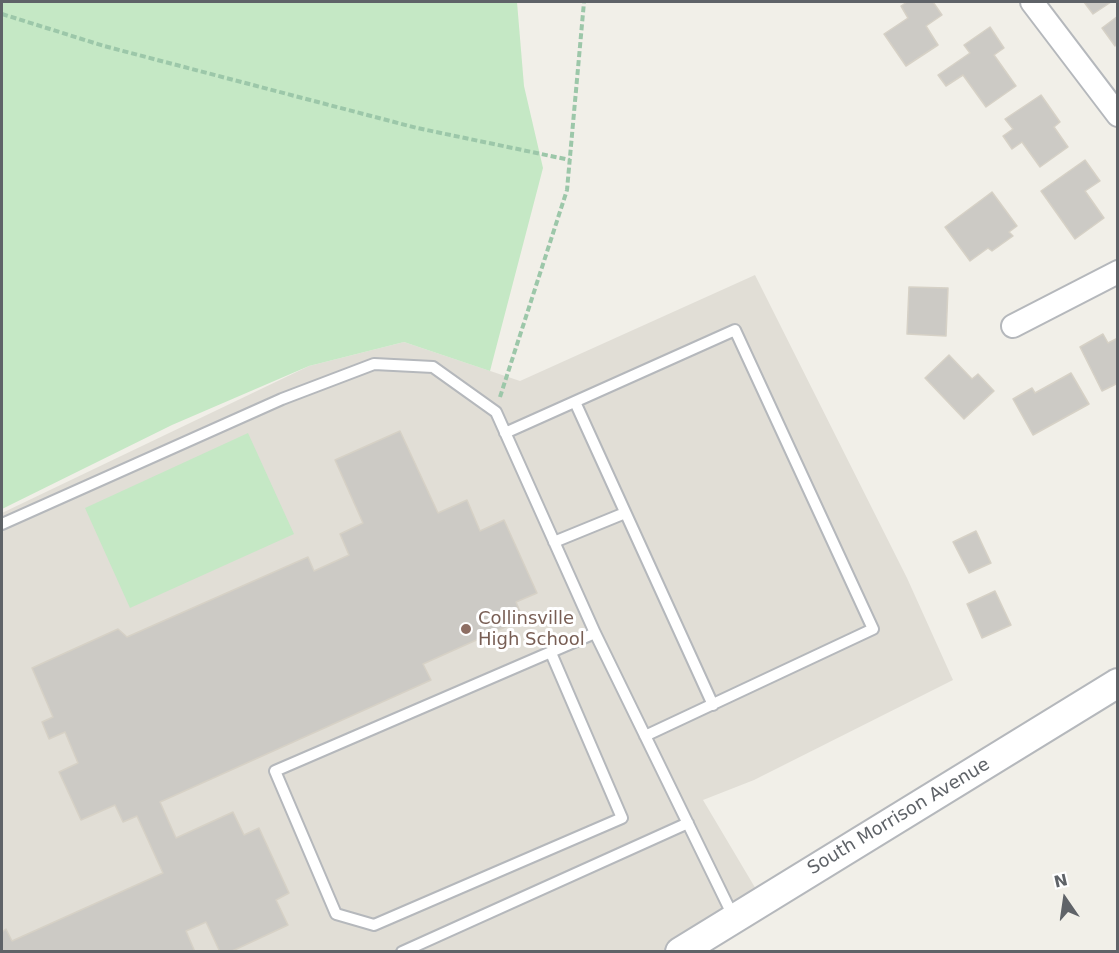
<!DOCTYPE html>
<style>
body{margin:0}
#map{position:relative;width:1119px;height:953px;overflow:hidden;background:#f1efe8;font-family:"DejaVu Sans",sans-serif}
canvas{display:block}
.frame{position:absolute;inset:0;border:3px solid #5f6368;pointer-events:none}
.north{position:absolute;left:1035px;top:869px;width:60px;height:60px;-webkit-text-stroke:4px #fff;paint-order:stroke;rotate:347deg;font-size:16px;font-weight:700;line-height:24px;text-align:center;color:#5f6368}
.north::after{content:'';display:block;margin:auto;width:21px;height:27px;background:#5f6368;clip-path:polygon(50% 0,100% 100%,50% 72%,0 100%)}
</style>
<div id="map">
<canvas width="1119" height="953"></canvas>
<div class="frame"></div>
<div class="north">N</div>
</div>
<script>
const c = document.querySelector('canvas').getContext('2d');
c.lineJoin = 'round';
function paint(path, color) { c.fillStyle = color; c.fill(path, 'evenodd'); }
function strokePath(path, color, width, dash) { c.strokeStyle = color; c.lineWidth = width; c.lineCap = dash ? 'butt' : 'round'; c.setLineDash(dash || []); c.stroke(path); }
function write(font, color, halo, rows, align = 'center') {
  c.font = font + ' "DejaVu Sans",sans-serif'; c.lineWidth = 6; c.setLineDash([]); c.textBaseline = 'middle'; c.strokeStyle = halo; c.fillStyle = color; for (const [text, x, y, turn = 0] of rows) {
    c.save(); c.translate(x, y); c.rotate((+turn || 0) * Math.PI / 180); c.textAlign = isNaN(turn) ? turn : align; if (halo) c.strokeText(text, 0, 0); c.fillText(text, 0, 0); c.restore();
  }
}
paint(new Path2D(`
 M755,275L907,578L953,680L754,780L703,800L763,901L680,951L2,952V513L309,366L404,342L520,381Z`), '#e1ded6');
paint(new Path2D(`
 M2,2H517L524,86L543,168L490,371L404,342L309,366L172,425L2,509Z
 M248,433L294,534L130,608L85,508Z`), '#c5e8c5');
const building = new Path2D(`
 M907,2H933L942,15L926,26L938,45L906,66L884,34L908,18L901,6Z
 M1084,2H1111L1093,14Z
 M1118,16V44L1115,46L1102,28Z
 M990,27L1004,48L994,55L1016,86L986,107L963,75L946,86L938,75L970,53L964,45Z
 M1041,95L1060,122L1054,127L1068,147L1040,167L1022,142L1012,149L1003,136L1013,129L1005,119Z
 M1085,160L1100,181L1085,191L1104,218L1075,239L1041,191Z
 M992,192L1017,226L1009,232L1013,236L992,251L988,248L970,261L945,227Z
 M909,287L948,288L946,336L907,334Z
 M1103,334L1108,343L1118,338V383L1102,391L1080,347Z
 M949,355L972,379L978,374L994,391L964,419L925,378Z
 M1071,373L1089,404L1033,435L1013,399L1032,388L1035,393Z
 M400,431L438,513L467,500L480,531L504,520L537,593L516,602L523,619L423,664L431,680L160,802L176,838L233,812L244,835L259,828L289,893L276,900L288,925L230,952H220L206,922L186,931L195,952H2V932L6,929L12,941L163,873L137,816L123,822L115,805L81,820L59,772L78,763L65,732L49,739L42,722L53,717L32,668L118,629L127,637L308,557L314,571L349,555L340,534L363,523L335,460Z
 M976,531L991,563L969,573L953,542Z
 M995,591L1011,625L982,638L967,604Z`);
paint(building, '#cccac5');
strokePath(building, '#d6d1c6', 1.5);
const service = new Path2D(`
 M575,402L713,705
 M505,433L735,330L873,629L645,736
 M2,524L282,399L374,364L433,367L496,412L595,633L734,918
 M554,542L625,513
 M551,653L622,818L374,925L336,914L275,771L595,633
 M402,952L688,823`);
const minor = new Path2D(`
 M1032,2L1118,115
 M1013,326L1118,272`);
const tertiary = new Path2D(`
 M680,952L1118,683`);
strokePath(service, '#b5b8bc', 14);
strokePath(minor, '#b5b8bc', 26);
strokePath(tertiary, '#b5b8bc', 32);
strokePath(new Path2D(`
 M2,14L104,46L417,128L570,160
 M500,397L567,190L584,2`), '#9cc7a9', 4, [6, 3]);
strokePath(service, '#fff', 10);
strokePath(minor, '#fff', 22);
strokePath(tertiary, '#fff', 28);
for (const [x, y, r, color] of [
 [466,629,6,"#8d6e63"]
]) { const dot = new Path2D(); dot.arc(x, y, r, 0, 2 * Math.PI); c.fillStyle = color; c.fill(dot); strokePath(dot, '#fff', 2); }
write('18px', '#785e54', '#fff', [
 ["Collinsville",478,619],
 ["High School",478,640]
], 'left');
write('18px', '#5f6368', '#fff', [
 ["South Morrison Avenue",899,817,-31]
]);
</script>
